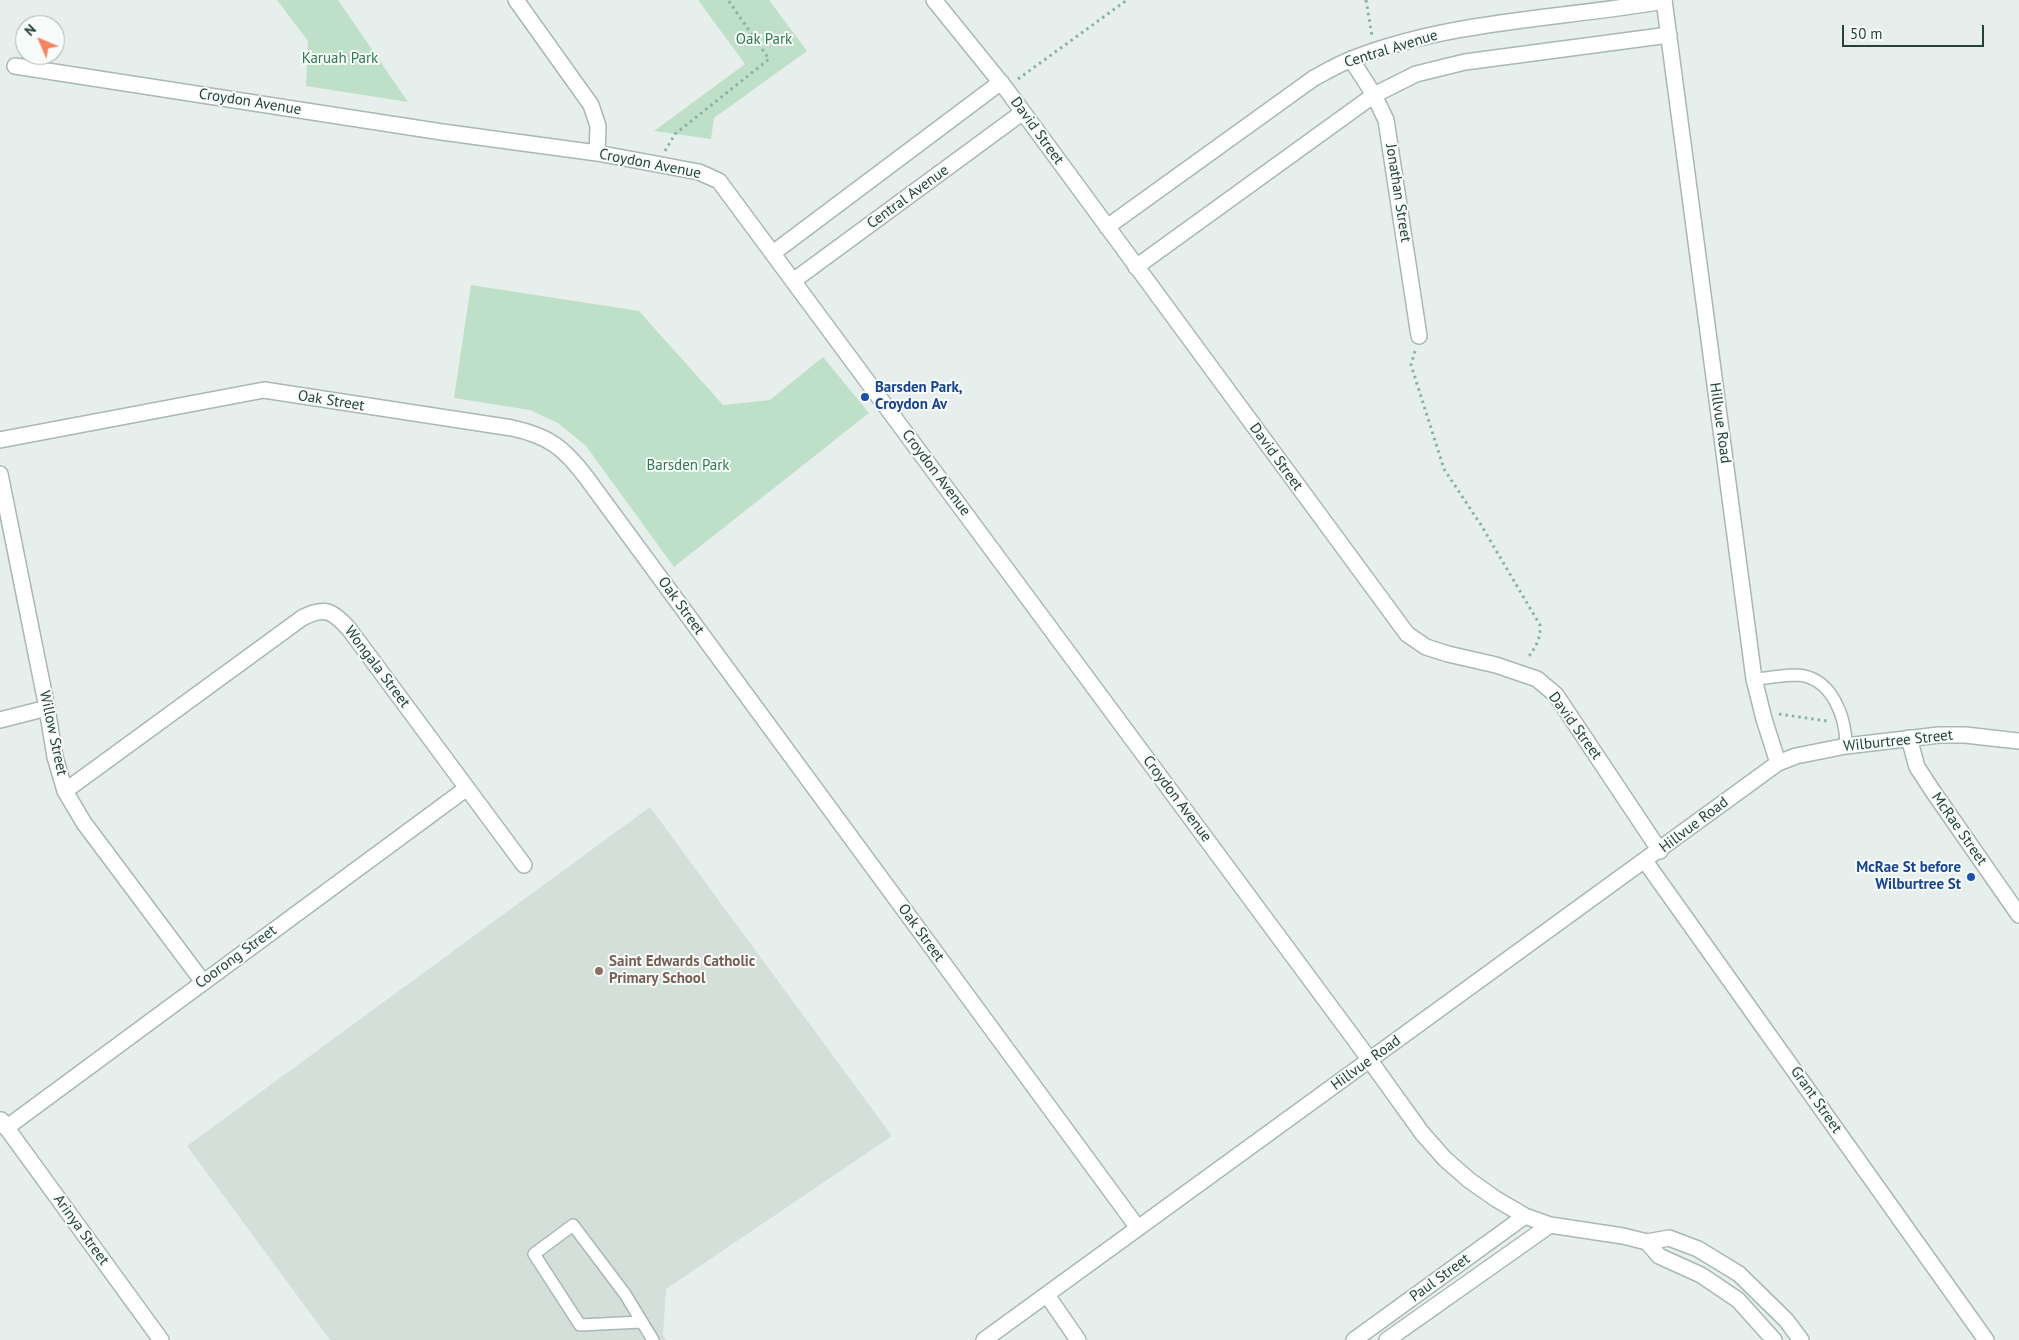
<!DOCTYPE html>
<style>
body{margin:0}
#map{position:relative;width:2019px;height:1340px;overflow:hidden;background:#e6efeb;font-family:"PT Sans",sans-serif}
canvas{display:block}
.north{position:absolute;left:15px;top:15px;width:50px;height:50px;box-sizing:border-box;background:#f7fbf9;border:1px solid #a3b1ad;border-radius:50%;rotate:315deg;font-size:14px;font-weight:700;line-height:20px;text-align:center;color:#24423a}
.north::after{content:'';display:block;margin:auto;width:18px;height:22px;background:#f4845f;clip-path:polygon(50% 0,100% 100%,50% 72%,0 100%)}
.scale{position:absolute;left:1842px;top:25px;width:142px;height:22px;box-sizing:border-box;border:2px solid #24423a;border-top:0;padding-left:6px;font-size:15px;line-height:18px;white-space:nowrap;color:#24423a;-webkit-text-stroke:4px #f7fbf9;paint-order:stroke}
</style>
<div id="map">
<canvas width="2019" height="1340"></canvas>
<div class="north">N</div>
<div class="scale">50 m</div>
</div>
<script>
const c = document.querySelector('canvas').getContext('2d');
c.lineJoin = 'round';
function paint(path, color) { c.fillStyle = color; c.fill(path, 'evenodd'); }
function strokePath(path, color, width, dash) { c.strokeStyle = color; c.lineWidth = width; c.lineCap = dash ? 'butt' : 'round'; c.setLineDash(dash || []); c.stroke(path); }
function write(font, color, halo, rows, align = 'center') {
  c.font = font + ' "PT Sans",sans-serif'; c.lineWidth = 4; c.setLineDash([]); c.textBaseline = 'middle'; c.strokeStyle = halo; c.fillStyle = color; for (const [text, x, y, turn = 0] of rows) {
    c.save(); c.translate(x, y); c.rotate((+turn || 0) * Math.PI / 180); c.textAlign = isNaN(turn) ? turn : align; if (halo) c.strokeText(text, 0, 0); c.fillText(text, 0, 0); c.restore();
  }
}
paint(new Path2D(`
 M650,807L892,1136L666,1289L663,1335L666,1340H330L187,1146Z`), '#d4dfda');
paint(new Path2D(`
 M277,0H338L408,102L306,86L308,41Z
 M698,0H769L807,51L714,118L711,139L654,131L745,64Z
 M471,285L639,311L723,405L770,400L823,357L869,413L674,567L586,446L558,423L530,410L454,398Z`), '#bfe0c8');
const service = new Path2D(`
 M1754,679C1768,678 1783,675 1797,675C1832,677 1846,717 1846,746
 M641,1322L580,1325L534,1254L573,1225L625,1294L653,1340`);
const minor = new Path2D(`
 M516,0L591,105L598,126L597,153
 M934,0L1006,89L1407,634L1426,647L1448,654L1496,665L1537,679L1556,695L1660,851
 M1351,59L1374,95L1386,120L1419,336
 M15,66L442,132L597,153L699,172L719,181L1361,1048L1422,1133L1445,1159L1469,1180L1496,1199L1525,1216L1550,1225L1623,1236L1647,1242L1669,1238L1698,1249L1739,1274L1786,1320L1801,1340
 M1107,227L1314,78C1327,71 1339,64 1352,59C1451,20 1560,19 1664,1
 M773,253L1001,82
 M1136,267L1374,95L1416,74L1465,62L1669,35
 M793,281L1023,112
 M0,440L264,390L512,428C549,436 564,448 586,477L1138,1228
 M0,474L47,708L55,757L65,791L84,823L203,982
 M0,720L47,708
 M1909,738L1917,767L1932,790L2019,915
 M65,791L302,618C325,606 333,611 349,629L524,865
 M1,1120L161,1340
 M6,1128L467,788
 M1647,1242L1659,1256L1701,1275L1738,1300L1774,1340
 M1047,1295L1078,1340
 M1354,1340L1525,1216
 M1387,1340L1550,1225`);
const tertiary = new Path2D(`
 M1664,0L1754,679L1764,719L1778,763
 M1645,861L1986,1340
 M984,1340L1778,763L1796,756L1846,746L1939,735H1965L2019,741`);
strokePath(service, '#a8b8b2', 14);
strokePath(minor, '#a8b8b2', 18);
strokePath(tertiary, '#a8b8b2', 18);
strokePath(new Path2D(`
 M1366,0L1372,36
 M1018,79L1127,0
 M665,151L675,134L769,59L728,0
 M1415,351L1411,365L1444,469L1481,525L1540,625C1541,639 1535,648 1527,659
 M1779,714L1827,721`), '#86b3a5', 3, [2.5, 4]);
strokePath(service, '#fff', 11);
strokePath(minor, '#fff', 15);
strokePath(tertiary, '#fff', 15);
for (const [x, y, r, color] of [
 [865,397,5,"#1a4fb4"],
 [1971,877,5,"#1a4fb4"],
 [599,971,5,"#8d6e63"]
]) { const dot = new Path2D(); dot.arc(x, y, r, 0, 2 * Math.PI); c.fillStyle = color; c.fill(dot); strokePath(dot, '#f7fbf9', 2); }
write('15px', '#2d7a4b', '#f7fbf9', [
 ["Oak Park",764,40],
 ["Karuah Park",340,59],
 ["Barsden Park",688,466]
]);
write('15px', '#24423a', '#f7fbf9', [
 ["Central Avenue",1391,49,-17],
 ["Croydon Avenue",250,102,9],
 ["David Street",1037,131,54],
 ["Croydon Avenue",650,164,11],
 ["Jonathan Street",1398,193,81],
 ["Central Avenue",908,197,-36],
 ["Oak Street",331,401,9],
 ["Hillvue Road",1720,423,82],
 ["David Street",1276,457,54],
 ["Croydon Avenue",936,473,53],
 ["Oak Street",681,606,54],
 ["Wongala Street",377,667,53],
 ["David Street",1575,726,54],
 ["Willow Street",53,733,78],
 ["Wilburtree Street",1898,741,-6],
 ["Croydon Avenue",1177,799,53],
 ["Hillvue Road",1694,825,-37],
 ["McRae Street",1959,829,55],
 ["Oak Street",921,933,54],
 ["Coorong Street",236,957,-36],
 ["Hillvue Road",1366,1063,-36],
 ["Grant Street",1816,1100,55],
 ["Arinya Street",81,1230,54],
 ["Paul Street",1440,1278,-36]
]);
write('bold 15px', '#164399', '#f7fbf9', [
 ["Barsden Park,",875,388],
 ["Croydon Av",875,405],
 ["McRae St before",1961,868,"right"],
 ["Wilburtree St",1961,885,"right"]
], 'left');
write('bold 15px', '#785e54', '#f7fbf9', [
 ["Saint Edwards Catholic",609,962],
 ["Primary School",609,979]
], 'left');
</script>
